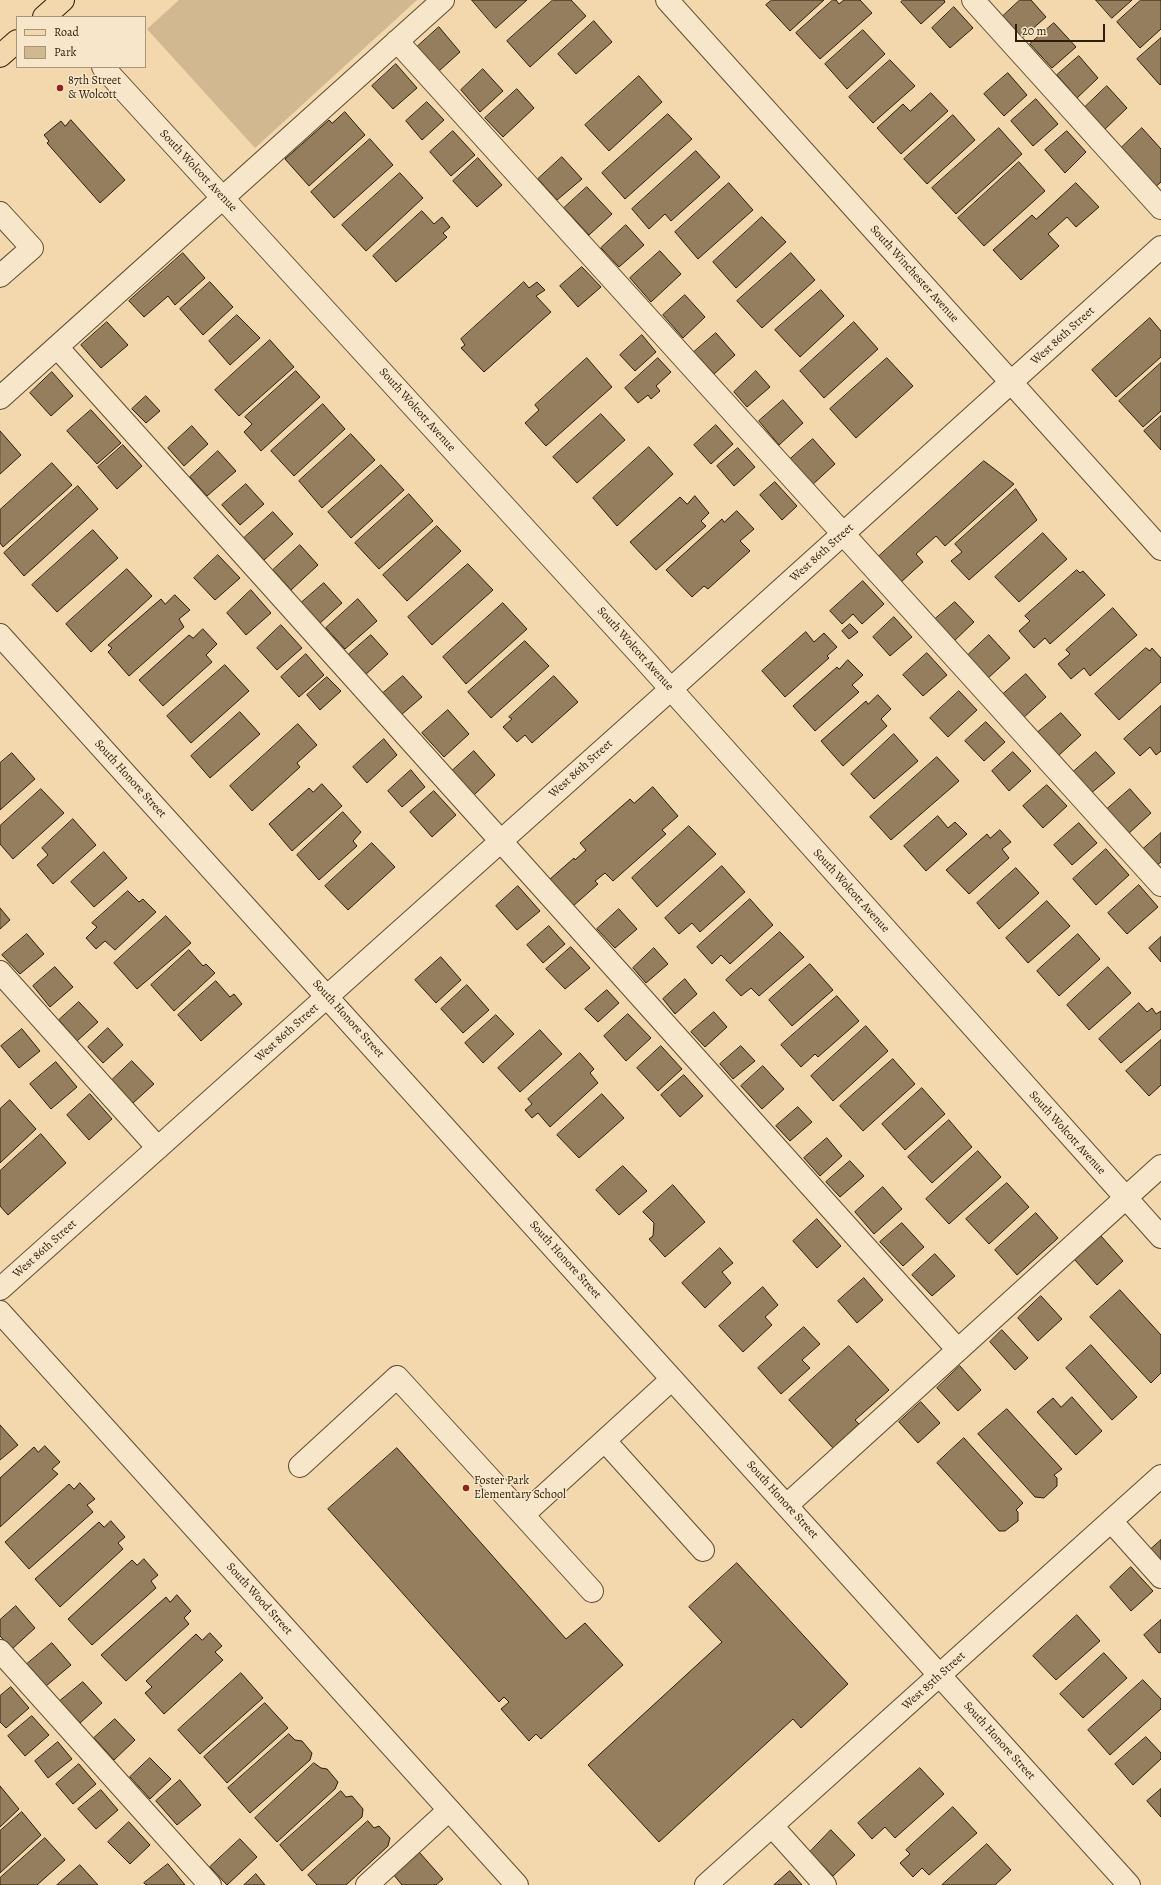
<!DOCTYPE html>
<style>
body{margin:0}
#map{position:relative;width:1161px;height:1885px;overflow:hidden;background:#f2d8ac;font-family:Alegreya,serif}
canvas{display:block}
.legend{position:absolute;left:16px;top:16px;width:130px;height:52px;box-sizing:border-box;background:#f7e6c9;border:1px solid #a7967c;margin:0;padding:5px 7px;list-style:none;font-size:12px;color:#2e1d08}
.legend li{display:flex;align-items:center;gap:8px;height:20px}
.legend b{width:20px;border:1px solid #a7967c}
.scale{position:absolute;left:1015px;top:24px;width:90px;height:18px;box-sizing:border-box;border:2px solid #2e1d08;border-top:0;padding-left:5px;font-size:12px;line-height:14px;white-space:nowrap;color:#2e1d08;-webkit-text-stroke:3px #f7e6c9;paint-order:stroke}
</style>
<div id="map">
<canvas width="1161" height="1885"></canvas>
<ul class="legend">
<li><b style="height:5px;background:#f2d8ac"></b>Road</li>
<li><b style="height:11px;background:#d1b890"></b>Park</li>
</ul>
<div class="scale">20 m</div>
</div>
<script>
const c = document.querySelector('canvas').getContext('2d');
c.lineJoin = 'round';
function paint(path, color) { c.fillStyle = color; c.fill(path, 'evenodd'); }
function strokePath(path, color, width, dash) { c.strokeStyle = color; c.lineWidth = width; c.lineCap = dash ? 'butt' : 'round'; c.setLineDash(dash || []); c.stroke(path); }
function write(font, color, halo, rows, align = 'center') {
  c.font = font + ' Alegreya,serif'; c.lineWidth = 3; c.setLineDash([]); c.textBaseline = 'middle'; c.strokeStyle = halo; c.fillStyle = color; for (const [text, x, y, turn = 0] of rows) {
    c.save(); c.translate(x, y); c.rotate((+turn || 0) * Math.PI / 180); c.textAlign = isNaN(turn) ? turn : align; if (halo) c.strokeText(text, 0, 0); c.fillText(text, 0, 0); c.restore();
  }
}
paint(new Path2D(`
 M179,0H417L255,148L147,29Z`), '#d1b890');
const building = new Path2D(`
 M472,0H527L496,28Z
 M553,0H571L586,16L530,67L507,41Z
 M772,0H824L790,31L766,5Z
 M833,0H836L839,4L844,0H860L872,13L820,59L796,33Z
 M903,0H944L945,2L921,24L901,2Z
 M1020,0H1031L1046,17L1022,38L1002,17Z
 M1096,0H1132L1112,18Z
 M1141,0H1161V29L1140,48L1117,22Z
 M954,7L973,28L950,48L932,28Z
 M594,21L612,42L576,74L558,54Z
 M1054,23L1076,47L1052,68L1030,44Z
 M439,27L460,52L439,71L417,47Z
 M863,30L885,54L847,89L825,64Z
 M1161,38V84L1160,85L1137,59Z
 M1079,56L1098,78L1077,98L1057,75Z
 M890,60L915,86L873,123L849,97Z
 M396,64L417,88L393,109L372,86Z
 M483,69L503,91L480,112L461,90Z
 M1008,73L1027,95L1004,116L984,94Z
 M639,76L662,102L609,151L585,125Z
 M1107,86L1127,108L1104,130L1084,108Z
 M517,89L534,108L503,137L485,118Z
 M931,93L948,111L901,154L877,128L903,104L910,111Z
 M1036,99L1058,124L1033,146L1011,121Z
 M427,102L444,120L422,140L406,121Z
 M345,112L365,135L309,186L285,159L329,120L332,123Z
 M668,114L692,139L625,199L602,173Z
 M953,115L975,140L927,184L904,159Z
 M71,120L125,180L100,203L47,143L49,141L44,135L61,121L65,126Z
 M999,128L1022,154L956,214L932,188Z
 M1142,128L1161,149V182L1154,188L1119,150Z
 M453,131L475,155L451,176L430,152Z
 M1067,131L1086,152L1065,173L1045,150Z
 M370,139L393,165L334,218L311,192Z
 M696,151L720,177L671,221L665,214L649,229L632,209Z
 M562,157L582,179L557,200L538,179Z
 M478,158L502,185L477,207L453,181Z
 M1019,162L1045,191L984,246L958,218Z
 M400,173L423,198L366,251L342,225Z
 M729,183L753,210L698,259L675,232Z
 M1076,183L1099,207L1076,227L1067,217L1048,234L1059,246L1021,280L993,250L1032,215L1036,219Z
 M587,187L612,214L589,235L564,208Z
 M422,211L434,224L442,217L450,227L443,233L447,237L396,282L373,256Z
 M762,217L786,242L736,288L713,262Z
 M626,225L644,245L619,267L601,248Z
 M660,251L681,274L651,302L630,278Z
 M183,253L205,278L175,305L168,296L144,317L129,301Z
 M791,253L815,280L762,328L737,301Z
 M582,267L601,287L578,307L560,286Z
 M210,282L233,307L203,335L180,309Z
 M524,282L529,288L537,282L545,290L536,296L551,312L484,372L461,348L465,345L461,339Z
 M821,290L844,316L800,357L775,330Z
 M685,295L705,317L683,338L663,315Z
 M237,315L260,338L230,365L209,341Z
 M1150,318L1161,331V357L1116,397L1092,370Z
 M107,322L128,345L101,368L81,345Z
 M854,322L878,349L824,398L800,371Z
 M716,333L735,355L714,374L694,352Z
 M642,335L656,352L635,371L620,355Z
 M270,340L294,367L239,416L215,390Z
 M587,358L612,387L546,446L525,423L539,410L535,405Z
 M658,358L671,372L656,386L660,391L651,399L648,395L638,403L625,388Z
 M887,358L913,386L856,438L830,409Z
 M1161,363V411L1143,427L1119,401Z
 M296,371L320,397L261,451L244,432L252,424L245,417Z
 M756,371L770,387L747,407L734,392Z
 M52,372L73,396L51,416L30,393Z
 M146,396L160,411L146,423L132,409Z
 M783,400L803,423L779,445L759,421Z
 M323,404L345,429L294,476L271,451Z
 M91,410L121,443L97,464L67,431Z
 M601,414L625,440L577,483L553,457Z
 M1161,416V450L1144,431Z
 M716,425L733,444L711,464L694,445Z
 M192,426L208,444L184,466L168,448Z
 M0,431L21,455L0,474Z
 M351,434L375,460L322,508L299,481Z
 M813,439L835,464L811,486L788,461Z
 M123,445L142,466L117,489L98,467Z
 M649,447L673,474L617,526L593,498Z
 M738,448L755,467L734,486L717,466Z
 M218,451L236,471L207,496L190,477Z
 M984,461L1014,484L945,546L936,536L916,554L923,562L900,583L877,558Z
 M52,463L72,485L3,547L0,543V510Z
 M381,465L404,490L351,538L328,512Z
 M775,482L797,506L782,520L760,495Z
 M246,484L264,504L240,525L222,505Z
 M78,486L98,509L24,576L4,553Z
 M1016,489L1037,520L969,580L951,561L962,552L955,544Z
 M409,494L433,521L379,569L355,543Z
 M695,496L709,513L701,521L706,526L656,570L630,542L680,497L687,504Z
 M737,511L754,529L740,541L750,551L708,589L704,586L692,597L666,570L722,519L724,522Z
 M273,512L293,534L264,560L244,538Z
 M437,526L461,551L407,601L383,575Z
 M93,530L118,558L57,612L32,585Z
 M1043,533L1067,559L1019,602L995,577Z
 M300,545L318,565L291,590L273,570Z
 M218,555L240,578L215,600L194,578Z
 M468,564L493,590L432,645L408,617Z
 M127,569L152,596L91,652L66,624Z
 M1077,570L1080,573L1083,571L1105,595L1050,644L1045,638L1034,648L1019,631L1030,621L1025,616Z
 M863,581L884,604L862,624L853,614L842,624L830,611Z
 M324,583L342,603L320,623L301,603Z
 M251,590L271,613L246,635L227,613Z
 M175,595L190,610L179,619L184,627L129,676L108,652L112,648L108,645L161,599L165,604Z
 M358,599L377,621L345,649L326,628Z
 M955,602L974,622L953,642L934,620Z
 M503,603L527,629L466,684L443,657Z
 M1113,608L1137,635L1090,676L1084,668L1071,679L1058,664L1070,654L1066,650Z
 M894,617L912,637L890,656L873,637Z
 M850,624L858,632L849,639L842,631Z
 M281,625L302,648L277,670L257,648Z
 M203,629L217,644L206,655L212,662L163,706L139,680L189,635L193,638Z
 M806,632L814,642L824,633L837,647L827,656L829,658L785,697L762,671Z
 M371,635L388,654L364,676L347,656Z
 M989,635L1010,658L987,679L967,656Z
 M525,641L549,666L491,718L468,692Z
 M1146,648L1150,651L1152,648L1161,658V682L1119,720L1095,694Z
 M927,653L947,675L923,696L903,675Z
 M306,654L324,675L299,697L281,677Z
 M848,660L863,675L852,685L859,692L815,731L793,706L837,667L839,669Z
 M225,665L249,691L191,743L167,716Z
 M1026,674L1046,697L1022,719L1001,696Z
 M403,676L422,697L401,715L382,694Z
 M554,676L578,702L532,743L525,735L517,742L503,727L512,719L509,717Z
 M327,677L341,691L320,710L307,695Z
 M959,691L977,710L948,737L930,718Z
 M878,695L891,709L881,719L887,726L843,766L821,741L866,701L868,704Z
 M1161,706V751L1156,755L1150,747L1140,756L1124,739Z
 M448,710L469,734L444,757L422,733Z
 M240,712L260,734L210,778L191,756Z
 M1061,713L1081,735L1058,756L1037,733Z
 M986,722L1005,742L984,761L965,741Z
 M298,724L317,745L297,763L300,767L252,811L230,786Z
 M894,734L918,761L874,799L851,774Z
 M384,739L397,755L367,783L353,767Z
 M474,751L495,775L474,795L452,771Z
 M1013,752L1031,771L1009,791L992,771Z
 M1096,752L1115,773L1090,794L1072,773Z
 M12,753L35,779L0,810V763Z
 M937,757L959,781L891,840L870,817Z
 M411,770L425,787L402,807L388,791Z
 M322,784L342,806L292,851L269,824L309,788L313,792Z
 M1047,785L1067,806L1043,828L1023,806Z
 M653,787L678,816L662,830L666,834L613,881L605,873L595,881L598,884L572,907L549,880L574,858L575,860L586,850L580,843L630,799L634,803Z
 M41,789L64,813L13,859L0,844V826Z
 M1130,789L1151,813L1128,834L1106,810Z
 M434,791L456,815L432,837L410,812Z
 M343,812L361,832L353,841L357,846L319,880L297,855Z
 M938,816L948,828L955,822L967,834L926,871L904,846Z
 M73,819L96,845L53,884L37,865L48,855L42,848Z
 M1079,823L1097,843L1072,865L1054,845Z
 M689,826L716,854L657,907L632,878Z
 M1000,830L1011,842L1002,849L1009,858L969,894L946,870L987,834L990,838Z
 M1161,833V862L1156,866L1142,850Z
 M372,843L395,867L348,910L325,886Z
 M1106,849L1129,875L1096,905L1073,879Z
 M104,852L127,878L94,907L71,882Z
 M722,866L745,892L700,932L692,923L679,934L665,918Z
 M1016,868L1039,893L999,929L977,903Z
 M1139,885L1158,907L1127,934L1108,913Z
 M518,886L540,911L517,930L496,906Z
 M128,891L139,902L143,899L156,912L115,950L105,941L96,949L86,938L97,927L92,923Z
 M750,899L773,925L730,964L721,955L712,964L697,947Z
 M1047,901L1070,926L1028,963L1006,938Z
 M0,908L10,920L0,929Z
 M619,909L637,929L615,948L597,929Z
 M166,916L191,943L137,989L114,963Z
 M549,926L565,944L543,963L527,945Z
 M780,932L804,957L759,996L751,988L741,996L726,980Z
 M27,934L44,954L20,974L2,955Z
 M1078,934L1100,959L1059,996L1037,971Z
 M1161,937V962L1149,948Z
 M571,947L590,968L565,989L546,969Z
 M654,948L668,964L646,983L633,968Z
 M189,950L203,966L206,964L215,973L174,1011L151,985Z
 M441,957L461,980L436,1003L415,980Z
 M810,964L833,990L792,1026L769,1000Z
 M55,967L73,987L50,1007L33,986Z
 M1108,967L1131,993L1089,1030L1067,1005Z
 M685,979L697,994L675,1014L663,999Z
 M216,981L230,997L234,994L242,1004L201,1041L178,1015Z
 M467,985L489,1010L463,1033L441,1009Z
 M607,990L619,1003L598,1022L585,1009Z
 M837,996L859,1021L818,1057L815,1054L801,1067L781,1045Z
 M79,1002L98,1022L77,1041L59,1020Z
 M1139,1003L1147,1012L1152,1008L1156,1014L1161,1011V1029L1121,1063L1099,1039Z
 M714,1012L727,1027L705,1047L691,1032Z
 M628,1014L651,1038L626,1061L604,1036Z
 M496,1015L514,1034L483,1063L465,1043Z
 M866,1026L888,1051L833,1101L811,1076Z
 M108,1028L123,1045L103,1063L88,1047Z
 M22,1029L40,1051L19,1068L1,1046Z
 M540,1030L562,1054L520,1092L498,1068Z
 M1161,1040V1085L1149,1096L1126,1071Z
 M661,1046L682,1069L658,1091L637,1068Z
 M741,1046L755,1061L733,1079L720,1064Z
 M580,1053L594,1069L590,1073L598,1083L550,1127L538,1113L532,1118L525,1110L532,1104L528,1099Z
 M893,1059L915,1084L863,1131L840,1106Z
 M132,1061L154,1084L133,1103L111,1081Z
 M56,1062L77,1087L51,1109L30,1084Z
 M763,1066L784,1089L762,1109L741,1086Z
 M684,1075L703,1096L680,1117L661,1095Z
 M922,1088L945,1114L905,1150L882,1124Z
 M90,1094L112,1119L89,1140L67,1115Z
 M602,1094L624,1118L579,1158L557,1135Z
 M10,1100L36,1129L0,1163V1109Z
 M798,1107L812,1122L790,1141L776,1126Z
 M949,1120L972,1147L932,1183L908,1157Z
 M41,1134L66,1163L8,1215L0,1206V1171Z
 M827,1138L842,1156L820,1176L804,1158Z
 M978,1151L1001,1177L949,1224L926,1199Z
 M850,1161L864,1176L840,1197L826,1182Z
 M623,1166L647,1191L619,1215L596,1190Z
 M1007,1183L1029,1207L989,1244L966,1219Z
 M673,1185L705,1222L665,1257L649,1239L653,1236L654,1223L643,1212Z
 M883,1187L902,1209L874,1234L855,1212Z
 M1036,1213L1058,1238L1017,1275L995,1250Z
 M817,1219L841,1246L817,1268L793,1241Z
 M902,1223L924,1247L903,1266L880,1242Z
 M1101,1236L1123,1261L1097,1285L1075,1260Z
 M720,1248L733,1263L722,1272L731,1283L705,1308L682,1283Z
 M935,1254L955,1276L932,1296L912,1275Z
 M864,1278L883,1300L857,1323L838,1301Z
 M763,1287L778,1305L765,1317L772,1325L743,1352L719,1326Z
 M1120,1290L1161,1335V1373L1151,1383L1090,1317Z
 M1041,1296L1062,1319L1038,1341L1018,1318Z
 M804,1327L820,1344L802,1360L810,1368L781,1394L758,1368Z
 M1002,1330L1028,1358L1015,1370L990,1342Z
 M1091,1345L1137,1397L1112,1420L1066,1368Z
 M849,1346L889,1390L855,1420L859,1424L833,1448L789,1400Z
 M960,1366L981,1390L958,1411L937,1388Z
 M1072,1397L1102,1431L1076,1455L1037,1412L1053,1398L1061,1407Z
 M921,1402L940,1423L918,1443L899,1422Z
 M1007,1409L1062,1469L1054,1475L1057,1478V1486L1044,1498L1035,1497L978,1434Z
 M0,1425L18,1445L0,1460Z
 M964,1438L1023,1503L1016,1510L1018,1512V1521L1005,1531H999L937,1463Z
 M45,1446L60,1462L52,1469L58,1474L0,1527V1478L34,1447L38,1452Z
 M397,1448L566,1639L585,1623L623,1665L541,1739L536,1734L529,1741L501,1709L509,1702L504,1697L499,1702L328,1509Z
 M80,1483L95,1499L87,1505L93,1512L29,1569L5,1542L69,1484L74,1489Z
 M111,1521L125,1537L118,1543L123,1549L60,1607L35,1579L99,1522L104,1527Z
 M1161,1540V1561L1150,1550Z
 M144,1559L158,1575L151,1581L156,1588L92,1645L68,1619L132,1560L137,1565Z
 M737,1563L848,1684L801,1728L793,1719L659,1842L588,1765L722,1642L689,1607Z
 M1131,1567L1153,1591L1131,1611L1110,1587Z
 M177,1595L191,1611L184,1618L189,1624L126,1681L101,1655L166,1597L170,1602Z
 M16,1606L35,1628L12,1649L0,1636V1620Z
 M1077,1615L1100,1641L1056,1680L1033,1656Z
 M1161,1620V1652L1159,1653L1144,1635Z
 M210,1633L222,1646L215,1652L223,1660L164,1714L145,1693L152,1687L146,1681L196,1634L202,1640Z
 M52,1643L71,1665L46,1686L27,1664Z
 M1104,1653L1127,1678L1083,1718L1060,1694Z
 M241,1673L263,1698L200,1754L178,1730Z
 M1143,1680L1161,1699V1709L1110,1755L1088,1730Z
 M83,1682L102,1703L80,1723L60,1701Z
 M11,1687L29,1708L6,1728L0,1722V1696Z
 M265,1703L288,1728L227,1783L204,1757Z
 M32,1716L49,1735L25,1756L8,1736Z
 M115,1719L135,1740L114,1760L94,1738Z
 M289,1734L295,1740L302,1741L312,1753L310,1760L250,1813L228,1788Z
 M1146,1737L1161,1753V1759L1133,1785L1115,1764Z
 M58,1742L72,1759L48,1778L35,1761Z
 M150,1758L171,1779L150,1799L130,1777Z
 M314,1763L321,1768L327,1769L338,1782L335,1789L277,1842L255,1818Z
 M79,1764L96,1784L73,1804L56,1784Z
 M920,1768L944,1794L895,1838L885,1827L872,1839L858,1823Z
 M180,1780L201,1805L177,1825L156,1801Z
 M0,1786L19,1809L0,1827Z
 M1161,1789V1817L1147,1801Z
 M101,1790L118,1810L96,1829L78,1809Z
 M341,1791L346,1797L352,1796L363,1809L362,1817L302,1871L280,1845Z
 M953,1807L977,1833L929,1875L922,1868L913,1877L900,1863L910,1854L906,1850Z
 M22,1812L41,1835L0,1873V1831Z
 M368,1821L374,1828L379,1826L390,1838L388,1846L346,1885H317L308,1875Z
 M129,1822L150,1845L130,1864L108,1842Z
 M831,1830L855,1855L833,1876L810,1852Z
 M45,1838L65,1860L37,1885H0V1878Z
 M240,1839L257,1857L227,1885L210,1867Z
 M987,1844L1011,1870L995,1885H942Z
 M419,1852L443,1879L436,1885H402L393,1874Z
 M168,1864L185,1885H146L144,1883Z
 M80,1865L98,1885H57Z
 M790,1871L802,1885H774Z
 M256,1874L265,1885H244Z`);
paint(building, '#947e5d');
strokePath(building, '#2e1d08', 1);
const minor = new Path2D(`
 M667,0L1161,549
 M973,0L1161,208
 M397,41L1161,885
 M103,67L644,659L1161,1237
 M0,213L32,248L0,276
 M57,347L958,1350
 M0,398L443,0
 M0,635L1129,1885
 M0,972L158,1148
 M0,1289L671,689L1161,247
 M0,1312L517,1885
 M605,1441L703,1550
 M300,1466L397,1377L523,1515L672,1379
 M787,1505L1161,1166
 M523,1515L592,1591
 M1111,1521L1161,1577
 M0,1651L210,1885
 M772,1826L825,1885
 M367,1885L449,1810
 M706,1885L1161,1476`);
const major = new Path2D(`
 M44,17L63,0
 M0,56L17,41`);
strokePath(minor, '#5f4c31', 24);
strokePath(major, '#2e1d08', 24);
strokePath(minor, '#f7e6c9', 22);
strokePath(major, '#f2d8ac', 22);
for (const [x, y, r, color] of [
 [60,88,4,"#8f2418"],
 [466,1488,4,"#8f2418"]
]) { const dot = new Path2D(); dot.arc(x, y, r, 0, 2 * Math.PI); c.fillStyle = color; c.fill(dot); strokePath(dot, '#f7e6c9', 1.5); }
write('12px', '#2e1d08', '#f7e6c9', [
 ["87th Street",68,81],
 ["& Wolcott",68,95],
 ["Foster Park",474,1481],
 ["Elementary School",474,1495]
], 'left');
write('12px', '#2e1d08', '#f7e6c9', [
 ["South Wolcott Avenue",198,171,47],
 ["South Winchester Avenue",914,274,48],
 ["West 86th Street",1063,336,-42],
 ["South Wolcott Avenue",417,410,48],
 ["West 86th Street",822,553,-42],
 ["South Wolcott Avenue",635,649,48],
 ["West 86th Street",581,769,-42],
 ["South Honore Street",130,779,48],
 ["South Wolcott Avenue",851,891,48],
 ["South Honore Street",348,1019,48],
 ["West 86th Street",287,1033,-42],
 ["South Wolcott Avenue",1067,1133,48],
 ["West 86th Street",45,1249,-42],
 ["South Honore Street",565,1260,48],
 ["South Honore Street",782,1500,48],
 ["South Wood Street",259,1599,48],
 ["West 85th Street",934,1681,-42],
 ["South Honore Street",999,1741,48]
]);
</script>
